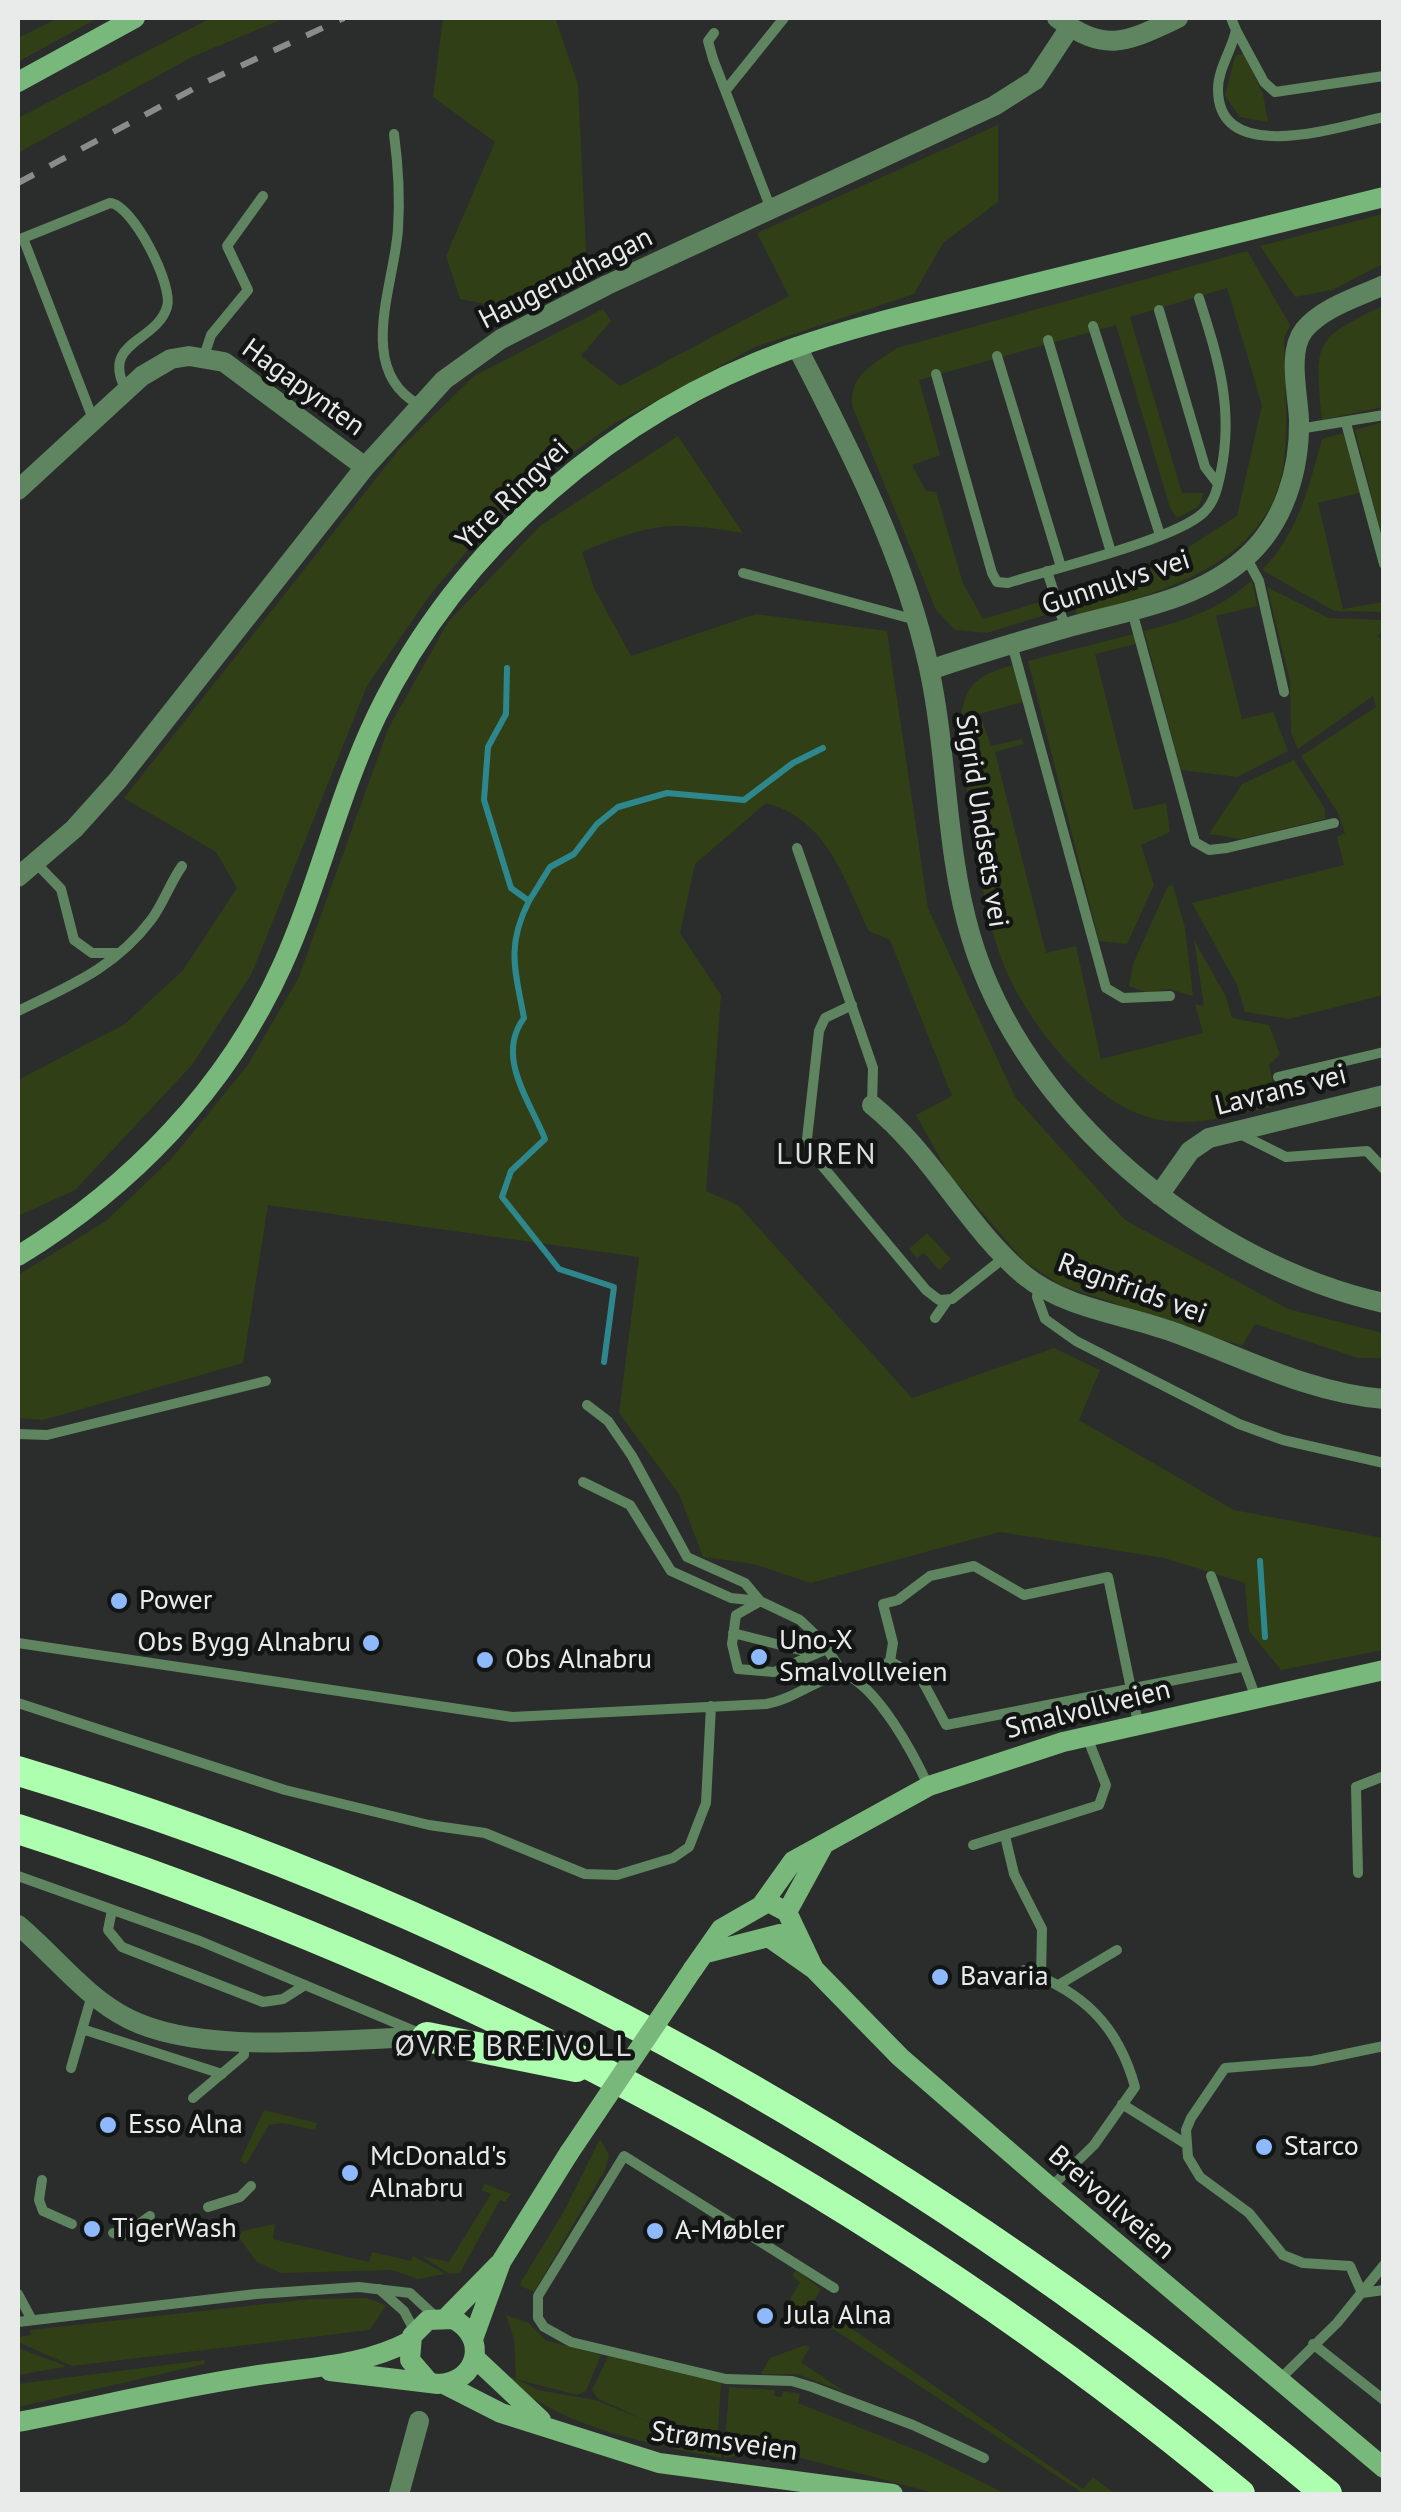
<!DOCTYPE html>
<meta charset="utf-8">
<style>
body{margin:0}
#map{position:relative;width:1401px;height:2512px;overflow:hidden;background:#2a2d2b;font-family:"PT Sans",sans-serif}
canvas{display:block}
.frame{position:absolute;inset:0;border:20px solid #e9ebea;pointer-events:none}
</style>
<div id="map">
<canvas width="1401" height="2512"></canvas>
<div class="frame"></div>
</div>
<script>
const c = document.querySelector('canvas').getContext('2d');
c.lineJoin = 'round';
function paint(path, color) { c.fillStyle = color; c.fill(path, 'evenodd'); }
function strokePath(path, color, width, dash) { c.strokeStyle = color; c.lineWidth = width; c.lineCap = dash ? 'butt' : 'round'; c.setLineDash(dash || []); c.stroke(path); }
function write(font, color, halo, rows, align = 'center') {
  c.font = font + ' "PT Sans",sans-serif'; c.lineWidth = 9; c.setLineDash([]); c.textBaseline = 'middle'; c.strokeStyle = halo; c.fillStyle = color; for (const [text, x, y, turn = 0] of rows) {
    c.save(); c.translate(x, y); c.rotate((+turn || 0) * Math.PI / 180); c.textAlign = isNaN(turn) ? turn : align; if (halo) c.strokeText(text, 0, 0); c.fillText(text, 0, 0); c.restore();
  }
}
paint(new Path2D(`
 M58,18H98L18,62V38Z
 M211,18H285L192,57L18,153V118Z
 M443,18H555L578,84L587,271L516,310L460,299L446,256L495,142L433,97Z
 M1244,53L1263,94L1268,122L1240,117L1225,96L1235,56Z
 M998,125V202L943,243L914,294L755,347L612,425L516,493L430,595L367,686L252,973L192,1065L75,1190L18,1216V1080L125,1024L183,970L237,888L216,852L124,798L400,448L474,376L603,309L611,321L581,356L620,386L789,296L757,233Z
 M1383,214V264L1332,290L1295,297L1260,246Z
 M1243,252H1248L1290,325L1284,338C1284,378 1289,421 1284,461C1272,564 1161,592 1078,616L1067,595L1159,566L1237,516L1262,405L1227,288L1130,317L1182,493H1204L1198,507L1177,518L1170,508L1116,325L919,380L940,455L912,465L926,491L936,492L963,583L983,619L1046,600L1045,615L987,633L955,630L936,610L853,408C846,377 875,363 897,348Z
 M1383,306V407L1322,420C1315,343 1312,339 1383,306Z
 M1383,422H1384L1383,541L1355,430Z
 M1343,433L1360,493L1318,503L1343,609L1383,602V612L1334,611L1262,570C1298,534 1309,486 1322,439Z
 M678,436L743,533C668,521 653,523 582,552L594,588L631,656L756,614L887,631L928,908L1015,1097L1125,1220L1288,1309L1383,1333V1358H1358L1255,1324L1242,1346L1060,1285L1024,1261L949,1174L916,1115L952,1096L890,940L869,931C844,879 827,819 766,803L695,864L680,933L721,995L706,1191L738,1205L912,1398L1054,1348L1100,1370L1079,1420L1234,1510L1383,1538V1650L1281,1670L1249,1631L1245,1583L1164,1558L1000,1532L811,1583L754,1564L703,1557L679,1494L619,1413L639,1257L268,1205L243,1363L43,1420L18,1418V1275L106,1221L172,1158L247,1066L298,979L388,729L448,622L540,526Z
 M1252,580L1257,606L1216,616L1242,719L1273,712L1288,751L1237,777L1181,770L1144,631C1182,622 1223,608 1252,580Z
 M1267,587L1329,618L1383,620V633L1377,635L1384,643L1383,995L1289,1019L1245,1012L1237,985L1192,903L1344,865L1337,837L1345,833L1338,813L1301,756L1376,707L1373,696L1298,749L1291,733L1290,681Z
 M1133,634L1136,644L1095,654L1134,810L1166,803L1170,832L1141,845L1154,885L1127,944L1099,941L1028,661Z
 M1017,664L1026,701L980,714L991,746L1022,739L1024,744L995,752L1046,953L1076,946L1101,1059L1203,1033L1195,1004L1204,1006L1194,940L1226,997L1232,1018L1269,1025L1280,1054L1269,1065L1278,1105C1238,1114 1192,1129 1151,1118C1085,1100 1018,1012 998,949C984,905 977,860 971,815C967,779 951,728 967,694C976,675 998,669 1017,664Z
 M1294,760L1325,809V819L1241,839L1209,834L1242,784Z
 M1173,885L1185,928L1193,996L1169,989L1148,993L1129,986L1133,964L1168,886Z
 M927,1233L951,1259L939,1270L924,1253L917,1258L909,1249Z
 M264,2110L317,2123L315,2130L282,2123L269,2125L246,2164L240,2161Z
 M600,2139L609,2155L605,2170L534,2292L519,2285L563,2213Z
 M485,2184L511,2194L505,2202L500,2200L460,2273L449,2274L422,2256L449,2262L491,2194L481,2190Z
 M275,2224L273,2239L369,2262L372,2252L411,2261L413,2256L446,2274L418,2279L392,2270L281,2273L257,2262L239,2238L242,2231Z
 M796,2270L821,2289L804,2320L785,2308L800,2282L792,2276Z
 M367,2298L386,2305L370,2330L72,2366L18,2342V2337L31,2335L30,2330L311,2299Z
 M506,2315L529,2323L545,2340L601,2355L586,2391L577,2395L516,2379L514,2339Z
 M835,2317L1083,2489L1093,2477L1115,2494H1084L830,2327Z
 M805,2345L810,2347L801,2362L845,2392L797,2374H761L770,2358Z
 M18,2348L64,2365V2367L18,2375Z
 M608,2356L721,2383L718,2431C683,2448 631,2411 598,2399L592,2390Z
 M204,2360L205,2364L18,2407V2384Z
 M512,2377L538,2390L595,2400L683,2436L714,2438L722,2443L721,2458C651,2444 563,2429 508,2379Z
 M729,2387L775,2390L774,2396L781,2397L783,2391L800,2394L798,2403L926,2454L1006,2494H938L790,2455L754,2452L724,2458Z`), '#303f15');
strokePath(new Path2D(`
 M507,668L506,714L488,747L484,800L511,888L529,901C506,946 515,970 524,1018C495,1057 530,1101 545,1139L511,1171L502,1197L559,1269L614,1287L604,1362
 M529,901L550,867L574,854L597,824L618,807L667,793L744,800L793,763L823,748
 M1260,1561L1265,1637`), '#2f878e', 6);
strokePath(new Path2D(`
 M1231,18L1236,30C1232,50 1218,69 1218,89C1218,168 1341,126 1384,117
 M1236,30L1264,82L1275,92L1384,76
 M714,33L708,41L713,59L771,209
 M726,90L784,18
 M394,134C398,164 400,199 398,229C395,283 355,369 418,404
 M23,238L93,419
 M18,240L110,203C132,204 174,285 167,307C156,343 100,341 126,390
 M1159,310L1205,467L1218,484
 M1093,326L1160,535
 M1048,340L1110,549
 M204,356L211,335L248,290L227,246L263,196
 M997,356L1061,567
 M936,374L992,573L997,582L1008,583C1052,569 1174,540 1203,513C1215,502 1218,486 1221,471C1234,408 1218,358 1199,298
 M1346,423L1384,564
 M1299,429L1384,415
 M1246,557L1259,581L1284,692
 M1047,571L1065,627
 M743,573L916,620
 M1132,611L1195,842L1209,850L1227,848L1334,823
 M1012,644L1106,988L1123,998L1170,996
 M797,848L873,1068L872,1105
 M36,863L61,889L74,940L92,953H118
 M852,1005L825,1018L819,1031L807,1139L814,1156L926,1290L939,1300L952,1299L1005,1257
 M18,1011C69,986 115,968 151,920C163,904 170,883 182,866
 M1278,1077L1384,1052
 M1236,1132L1286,1157L1367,1151L1384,1169
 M1038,1287L1037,1297L1045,1319L1076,1341L1239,1424L1283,1440L1384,1463
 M935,1318L947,1301
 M587,1405L608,1421L632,1456L687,1557L745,1583L760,1601
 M18,1434L47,1435L266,1381
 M583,1482L630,1505L671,1571L731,1598L760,1601L800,1620L821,1640L843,1673
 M1211,1576L1256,1698
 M759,1602L736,1615L732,1644L738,1669L774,1672L827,1649
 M733,1633L816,1654
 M18,1643L512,1717L766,1704C794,1699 815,1680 843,1673C878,1687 913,1753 928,1785
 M890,1661L922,1680L946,1725L1241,1667
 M860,1684L890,1661L893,1643L883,1604L898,1600L930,1576L974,1566L1024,1595L1108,1577L1138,1723
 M18,1703L285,1790L429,1825L485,1833L585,1874L617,1875L673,1858L689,1847L706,1803L711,1706
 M1005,1836L1014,1874L1042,1929L1041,1976
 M973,1845L1099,1805L1106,1785L1087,1737
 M1358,1873L1356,1787L1384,1776
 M18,1876L200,1941L417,2032
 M112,1910L108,1930L122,1947L263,2002L283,1999L305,1985
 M1024,1970C1083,1992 1118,2025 1135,2087L1094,2145L1051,2187
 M1060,1984L1117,1950
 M82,2029L222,2074
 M1384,2046L1312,2061L1225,2068L1191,2118L1186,2130L1188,2157L1200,2177L1249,2213L1283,2255L1303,2263L1350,2266L1362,2293L1384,2290
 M71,2068L92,1995
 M193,2098L244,2055V2043
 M1122,2104L1186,2144
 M42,2180L39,2200L43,2211L72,2224
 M208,2207L240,2197L251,2186
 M113,2233L124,2235L150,2216
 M834,2288L624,2156L538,2296V2318L544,2327L571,2342L726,2379L792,2381L812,2387L913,2425L984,2458
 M379,2289L404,2311L415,2332
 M18,2294L32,2320
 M18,2322L256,2294L359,2287L410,2293L437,2318
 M1313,2344L1384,2400
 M1280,2379L1337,2323L1384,2265`), '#5e855f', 10);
strokePath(new Path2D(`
 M1057,18C1107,54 1126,42 1178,18
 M797,347C849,448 905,556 929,668C948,756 945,850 971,937C1023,1114 1208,1264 1384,1303
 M18,490L142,376L171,359L189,356L224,362L365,467
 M930,670C976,654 1022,641 1069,627C1129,610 1197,601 1245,558C1284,524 1300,470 1299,420C1298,393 1287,352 1304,330C1323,307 1358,297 1384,285
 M18,877L74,829L118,780L365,467L444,380L501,339L607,285L994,106L1035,80L1070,27
 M872,1105C932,1153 966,1226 1024,1275C1066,1309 1124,1314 1173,1332C1243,1357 1308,1393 1384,1399
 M1159,1195L1190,1151L1209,1138L1384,1095
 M18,1925C55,1956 85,1997 129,2019C205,2057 341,2038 427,2037
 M399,2494L419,2421`), '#5e855f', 20);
strokePath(new Path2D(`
 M18,82L135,18
 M18,1256C131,1187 227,1088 282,966C319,884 338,796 377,715C460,545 615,412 791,349C866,322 946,306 1024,286C1144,256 1264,227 1384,197
 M763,1903L793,1861L929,1786L1063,1742L1384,1670
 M787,1912L822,1848
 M770,1938L814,1969L900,2057L1051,2188L1384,2468
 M706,1953L780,1934
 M693,1969L721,1929L768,1902L787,1912L814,1969
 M446,2318L499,2264
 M473,2339L501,2262L569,2153
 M475,2358L541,2420
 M330,2371L438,2384C478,2383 489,2337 453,2319L428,2320L412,2336L410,2360L428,2381
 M444,2384L501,2413L659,2463L893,2494
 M18,2422C96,2407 174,2388 253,2376C306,2367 361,2367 410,2341`), '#78b87a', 20);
strokePath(new Path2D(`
 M18,1771C503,1916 941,2170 1327,2494
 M18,1829C465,1973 878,2193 1240,2494
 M427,2037L576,2067`), '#aefeb0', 30);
strokePath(new Path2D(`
 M18,183L208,81L344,18`), '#8a8c8b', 6, [18, 18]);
strokePath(new Path2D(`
 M569,2153L693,1969`), '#78b87a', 20);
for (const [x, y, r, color] of [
 [119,1601,10,"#8eb9fc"],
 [371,1643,10,"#8eb9fc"],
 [759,1657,10,"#8eb9fc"],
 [485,1660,10,"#8eb9fc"],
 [940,1977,10,"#8eb9fc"],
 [108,2125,10,"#8eb9fc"],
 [1264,2147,10,"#8eb9fc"],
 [350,2173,10,"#8eb9fc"],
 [92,2229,10,"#8eb9fc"],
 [655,2231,10,"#8eb9fc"],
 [765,2316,10,"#8eb9fc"]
]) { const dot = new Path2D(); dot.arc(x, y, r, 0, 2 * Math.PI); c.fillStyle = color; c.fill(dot); strokePath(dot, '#131514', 4); }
write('28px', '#e9ebea', '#131514', [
 ["Haugerudhagan",566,279,-27],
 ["Hagapynten",303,388,36],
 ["Ytre Ringvei",513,495,-44],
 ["Gunnulvs vei",1116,583,-18],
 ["Sigrid Undsets vei",981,821,81],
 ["Lavrans vei",1281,1091,-14],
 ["Ragnfrids vei",1132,1289,20],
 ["Smalvollveien",1088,1710,-14],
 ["Breivollveien",1111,2203,41],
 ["Strømsveien",724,2442,8]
]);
write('28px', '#e9ebea', '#131514', [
 ["Power",139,1601],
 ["Uno-X",779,1641],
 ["Smalvollveien",779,1673],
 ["Obs Bygg Alnabru",351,1643,"right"],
 ["Obs Alnabru",505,1660],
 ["Bavaria",960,1977],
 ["Esso Alna",128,2125],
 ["Starco",1284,2147],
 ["McDonald's",370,2157],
 ["Alnabru",370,2189],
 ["TigerWash",112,2229],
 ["A-Møbler",675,2231],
 ["Jula Alna",785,2316]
], 'left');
c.letterSpacing = '2.5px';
write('30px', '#dbdfdd', '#131514', [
 ["LUREN",827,1155],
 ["ØVRE BREIVOLL",514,2047]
]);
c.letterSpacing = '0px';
</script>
